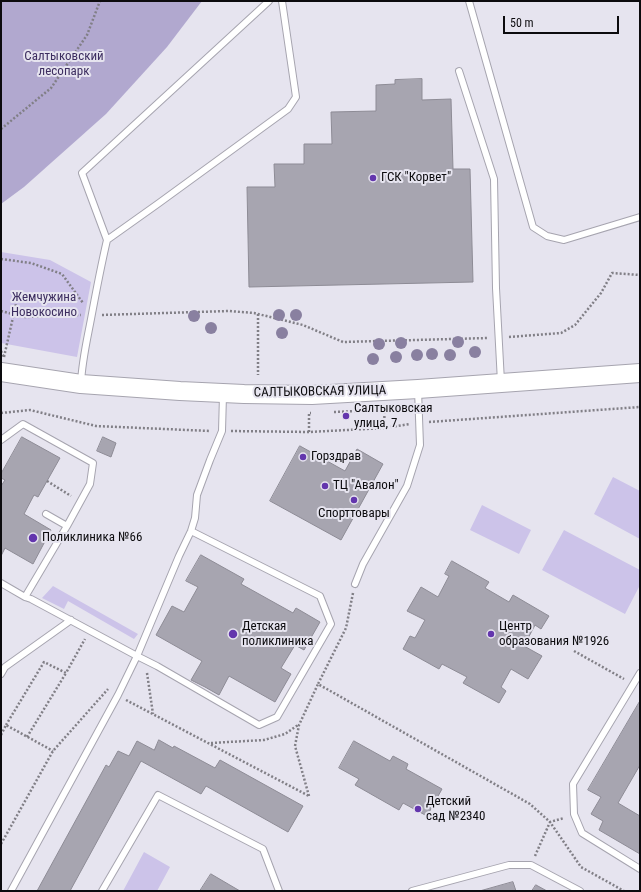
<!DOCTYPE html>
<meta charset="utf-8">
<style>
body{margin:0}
#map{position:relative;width:641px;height:892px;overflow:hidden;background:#e6e4ef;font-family:"Roboto Condensed",sans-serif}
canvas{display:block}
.frame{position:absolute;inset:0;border:2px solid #0c0b0e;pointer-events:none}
.scale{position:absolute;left:503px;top:16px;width:116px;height:18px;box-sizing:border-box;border:2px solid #0c0b0e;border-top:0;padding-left:5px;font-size:12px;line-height:14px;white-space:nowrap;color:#0c0b0e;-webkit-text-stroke:3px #e6e4ef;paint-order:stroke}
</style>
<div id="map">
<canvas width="641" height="892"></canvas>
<div class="frame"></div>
<div class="scale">50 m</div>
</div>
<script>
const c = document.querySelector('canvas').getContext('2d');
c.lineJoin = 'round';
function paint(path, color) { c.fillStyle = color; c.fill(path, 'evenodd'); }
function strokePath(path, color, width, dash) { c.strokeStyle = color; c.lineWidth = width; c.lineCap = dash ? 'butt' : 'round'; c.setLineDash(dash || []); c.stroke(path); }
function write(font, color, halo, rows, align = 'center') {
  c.font = font + ' "Roboto Condensed",sans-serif'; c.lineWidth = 4; c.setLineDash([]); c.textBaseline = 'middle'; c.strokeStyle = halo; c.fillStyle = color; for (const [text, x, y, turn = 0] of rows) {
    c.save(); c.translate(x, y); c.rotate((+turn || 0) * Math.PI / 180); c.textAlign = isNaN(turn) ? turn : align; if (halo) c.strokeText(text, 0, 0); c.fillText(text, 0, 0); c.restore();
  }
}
paint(new Path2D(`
 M1,252L50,260L91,282L77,357L1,343Z
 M613,477L640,491V539L594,514Z
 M482,505L531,530L519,554L470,530Z
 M564,530L640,570V585L625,614L542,570Z
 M53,586L138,634L134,639L68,601L64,609L42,598Z
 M144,852L170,867L157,891H123Z`), '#ccc3e9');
paint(new Path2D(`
 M1,1H202L167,47L106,114L24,187L1,204Z`), '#b1a8cf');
const building = new Path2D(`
 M422,79V100L451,99L453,169H470L473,282L249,287L247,187H275L274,164H304V144H332L331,112L376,111V85L395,84V80Z
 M22,437L60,458L38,497L34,495L24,514L51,530L33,564L5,548L1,556V486L5,480L1,478V474Z
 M103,437L116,443L111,457L97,451Z
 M300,446L345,471L357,449L383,464L341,540L270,501Z
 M201,555L244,579L241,584L293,613L296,608L320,622L304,650L295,645L281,668L291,674L275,702L229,676L219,695L205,687L191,680L202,661L156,635L172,606L184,612L198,587L186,581Z
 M452,561L489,582L485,588L509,602L513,595L549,616L541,629L535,625L524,646L542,656L528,679L511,669L501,687L506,691L499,703L463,683L467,677L442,664L439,669L403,649L410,636L415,638L425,620L407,611L421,587L438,597L449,576L445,574Z
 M640,701V765L618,803L640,816V854L599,830L603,821L591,814L601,797L588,790Z
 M159,740L173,748L174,746L215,768L220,760L303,806L288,832L206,786L201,794L141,761L70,891H37L106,765L109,767L118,751L129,756L137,741L154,750Z
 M354,741L390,761L393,756L408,764L406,769L442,789L427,816L403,803L399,810L355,785L359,779L339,768Z
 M211,874L240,891H200Z
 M513,882L516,891H480Z
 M536,885L547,891H532Z`);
paint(building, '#a7a5b0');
strokePath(building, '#8d8b95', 1);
const lane = new Path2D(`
 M469,1L533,227L547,236L564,240L640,217
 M459,71L494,179L496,288L501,382
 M107,240L82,173L269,1
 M81,383C82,361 87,340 91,319C96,292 101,266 107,240L159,203L288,109L296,97L282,1
 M1,440L23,424L93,463L90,484L67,526
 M1,583L25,597L31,599L137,656L157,666L259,725L277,717L331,624L320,596L191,531
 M355,584L363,564L407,486L420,445L418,390
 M25,597L67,526L46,514
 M640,673L573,784L574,814L582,833L640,869
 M1,674L5,667L71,620
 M11,891L118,695L137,656L179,556L191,531L195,518L197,495L210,460L222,431L223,395
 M102,891L158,795L263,849L279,891
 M412,891L509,865H531L580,891`);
const secondary = new Path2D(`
 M1,372L81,384L180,391L244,394L312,395L418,389L640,373`);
strokePath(lane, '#a6a4af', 8);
strokePath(secondary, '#a6a4af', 20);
strokePath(new Path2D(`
 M1,129L51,88L87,35L100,1
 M1,259L31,263L62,274L83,303
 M1,311L25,317L81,315
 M258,314V375
 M102,315L229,311L254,313L303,325L343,342L488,338
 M509,337L561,333L575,325L601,293L612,273L640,275
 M1,351L4,357
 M4,357L16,304
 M334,412L384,410L385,428
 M1,413L30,410L96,426L210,431
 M429,422L640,407
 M231,431L309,432L385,428L410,424
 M309,432V413H311
 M47,481L71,496
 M353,593L346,628L318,684L530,804L550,822L564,818
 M574,651L624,679
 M147,673L153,714
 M126,700L309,796
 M6,725L44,662L66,673L85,639
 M1,735L6,725L53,751
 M27,737L66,673
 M211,743L264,740L285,734L298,725
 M309,796L295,746L299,725L318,684
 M1,844L53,751L108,689
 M535,856L550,822L581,867L624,891`), '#817f86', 2.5, [2, 2]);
strokePath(lane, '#fff', 6);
strokePath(secondary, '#fff', 18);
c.fillStyle = '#8980a0';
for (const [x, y] of [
 [279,315],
 [296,315],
 [194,316],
 [211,328],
 [282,333],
 [458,342],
 [401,343],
 [379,344],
 [475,352],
 [432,354],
 [417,355],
 [450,355],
 [396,357],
 [373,359]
]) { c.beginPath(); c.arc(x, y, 6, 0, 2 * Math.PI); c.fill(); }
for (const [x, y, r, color] of [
 [373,178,4,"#6336ad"],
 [346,416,4,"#6336ad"],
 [303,457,4,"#6336ad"],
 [325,486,4,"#6336ad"],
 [354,500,4,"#6336ad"],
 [33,538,5,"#6336ad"],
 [233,634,5,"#6336ad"],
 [491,634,4,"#6336ad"],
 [418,809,4,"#6336ad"]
]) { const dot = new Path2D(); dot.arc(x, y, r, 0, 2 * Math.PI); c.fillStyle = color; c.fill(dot); strokePath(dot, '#e6e4ef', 1.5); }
write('13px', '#3d2e60', '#e6e4ef', [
 ["Салтыковский",64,57],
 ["лесопарк",64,72],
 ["Жемчужина",44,298],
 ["Новокосино",44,313]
]);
write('13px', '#0c0b0e', '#e6e4ef', [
 ["ГСК \"Корвет\"",381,178],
 ["Салтыковская",354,409],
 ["улица, 7",354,424],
 ["Горздрав",311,457],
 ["ТЦ \"Авалон\"",333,486],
 ["Спорттовары",354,514,"center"],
 ["Поликлиника №66",42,538],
 ["Детская",242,627],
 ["поликлиника",242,642],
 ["Центр",499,627],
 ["образования №1926",499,642],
 ["Детский",426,802],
 ["сад №2340",426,817]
], 'left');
write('13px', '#0c0b0e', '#e6e4ef', [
 ["САЛТЫКОВСКАЯ УЛИЦА",320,392,-1]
]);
</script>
